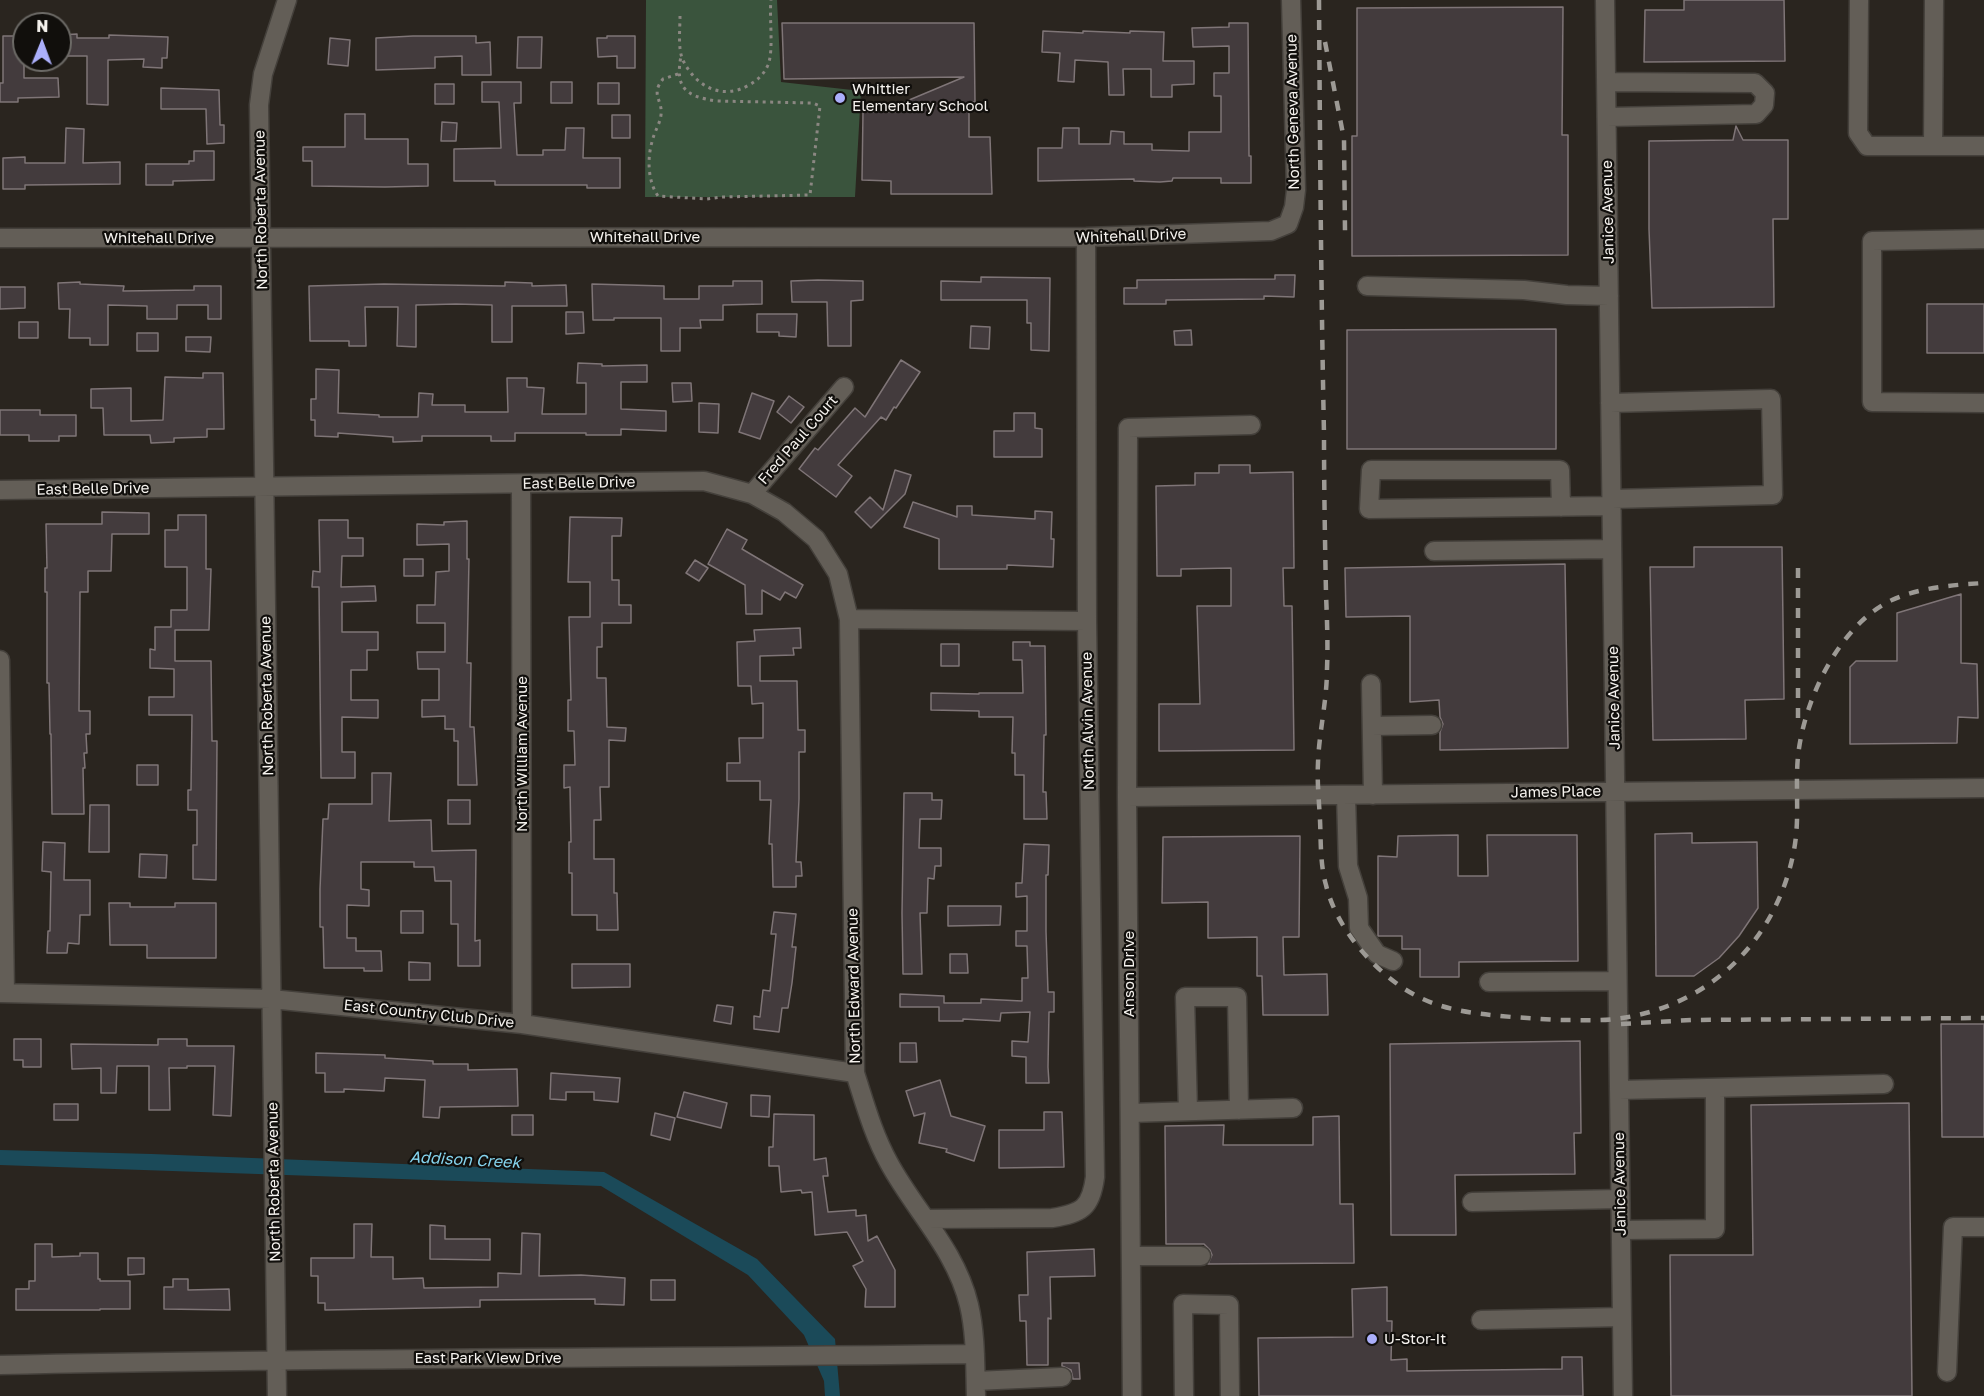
<!DOCTYPE html>
<style>
body{margin:0}
#map{position:relative;width:1984px;height:1396px;overflow:hidden;background:#2a251f;font-family:"Golos Text",sans-serif}
canvas{display:block}
.north{position:absolute;left:12px;top:12px;width:60px;height:60px;box-sizing:border-box;background:#110f0c;border:2px solid #6c6a66;border-radius:50%;rotate:1deg;font-size:16px;font-weight:700;line-height:24px;text-align:center;color:#f5f2ee}
.north::after{content:'';display:block;margin:auto;width:21px;height:27px;background:#abaffb;clip-path:polygon(50% 0,100% 100%,50% 72%,0 100%)}
</style>
<div id="map">
<canvas width="1984" height="1396"></canvas>
<div class="north">N</div>
</div>
<script>
const c = document.querySelector('canvas').getContext('2d');
c.lineJoin = 'round';
function paint(path, color) { c.fillStyle = color; c.fill(path, 'evenodd'); }
function strokePath(path, color, width, dash) { c.strokeStyle = color; c.lineWidth = width; c.lineCap = dash ? 'butt' : 'round'; c.setLineDash(dash || []); c.stroke(path); }
function write(font, color, halo, rows, align = 'center') {
  c.font = font + ' "Golos Text",sans-serif'; c.lineWidth = 4.5; c.setLineDash([]); c.textBaseline = 'middle'; c.strokeStyle = halo; c.fillStyle = color; for (const [text, x, y, turn = 0] of rows) {
    c.save(); c.translate(x, y); c.rotate((+turn || 0) * Math.PI / 180); c.textAlign = isNaN(turn) ? turn : align; if (halo) c.strokeText(text, 0, 0); c.fillText(text, 0, 0); c.restore();
  }
}
paint(new Path2D(`
 M646,0H777L781,82L861,91L855,197H645Z`), '#3a543d');
paint(new Path2D(`
 M0,1150L152,1154L604,1172L757,1259L835,1339L840,1396H825L824,1381L804,1335L748,1275L601,1186L0,1165Z`), '#1b4a59');
const building = new Path2D(`
 M1684,0H1784L1785,61L1644,62L1645,10H1684Z
 M1563,7L1562,135H1568V255L1352,256V136H1357V8Z
 M782,23H974L975,102H969V137H990L992,194H891V181L862,180L863,112H895L902,103L964,77L784,79Z
 M1229,23H1248L1249,156H1251V183H1221V178H1173L1172,181L1160,182L1134,181V179L1038,181V148H1062L1063,128H1079V144H1110L1111,131L1124,132V144H1152V150L1189,151V132H1221V96H1214V73H1229V46L1193,47L1192,28L1229,27Z
 M1043,31L1083,33V31L1130,33V31L1164,32L1163,61H1194V84L1172,85V97H1151V69H1123L1124,95H1109L1108,62L1075,60L1074,82L1058,81L1060,53L1042,52Z
 M77,34V38H109V35L168,37L167,58H162V68L143,67L144,59L108,60V105L87,104V56H60V35Z
 M3,36H24V78H58L59,97L18,98V102H0V83H3Z
 M413,36H476V43L490,42L491,75H462V56L435,57V68L376,70V38Z
 M607,36H635V68H617V56L598,57L597,38H607Z
 M518,37H542L541,68H517Z
 M330,38L350,40L348,66L328,64Z
 M482,82H521V103H514L517,155H543V150H565L566,128H584L583,158H620V188H587V185H495V181H454V149L501,148L499,102H482Z
 M551,82H572V103H551Z
 M598,83H619V104H598Z
 M435,84H454V104H435Z
 M161,88L219,90L220,125H224V143L207,144L206,109H161Z
 M345,114H365V139H408V164H428V186L385,187L312,186V161H303V147H345Z
 M612,115H630V138H612Z
 M442,122L457,123L456,141H441Z
 M1736,126L1743,140H1788V219H1773L1774,307L1652,308L1649,229V141L1733,140Z
 M66,128L84,129L83,163L120,162V184L25,185V189H3V158L25,157V163H65Z
 M194,151H214V180L173,181V185H146V164H189V161H194Z
 M1275,275H1295L1294,297L1264,296V299L1166,300V304H1124V288H1137V280L1275,279Z
 M981,277L1050,278L1049,351L1031,350V323H1027V300H941V281L981,282Z
 M818,280L863,281V300L851,301V346H828L827,302H792L791,281Z
 M733,281H762V304L723,305V320H700L701,328H680V351H661V318H614V320H593L592,284L664,286V299H699V286H733Z
 M80,282V284L124,286L123,291L194,290V286H221V319H208V305H177V319H147V306L108,305V345H90V338H69L70,309H59L58,283Z
 M505,282L532,283V286L566,285L567,306H512V342H492V305L456,304L416,305V347L397,346L398,307H365L366,346H349V341H310L309,286L384,284L505,286Z
 M0,287H25V308L0,309Z
 M1927,304H1984V353H1927Z
 M566,312H583L584,333L566,334Z
 M757,314H797L796,337L779,336V332H757Z
 M19,322H38V338H19Z
 M971,326L990,327L989,349L970,348Z
 M1556,329V449H1347V330Z
 M1191,330L1192,345H1175L1174,331Z
 M137,333H158V351H137Z
 M186,337H211L210,352L186,351Z
 M901,360L920,372L896,408L894,407L886,420L881,417L838,465L852,476L836,497L799,469L815,448L818,450L855,408L865,417Z
 M578,363L602,364V366L647,365V382H621V409L666,411V431L621,429V435H586V433H515V441H491V436H422V441L393,442V437L338,433V437L315,436V420H311V399H316V369L339,370L338,413L379,415V417H418L419,393L433,394L432,405H465V412H508L507,378H527V387L544,388L542,414H586V383H577Z
 M203,373H223L224,429H207V437L174,438V442L151,443L150,435H104L103,408H91V389L131,388V421L163,420L165,377L203,378Z
 M672,383H691L692,401L673,402Z
 M752,393L774,401L760,439L739,432Z
 M789,396L804,407L791,423L777,412Z
 M699,403L719,404L718,433L699,432Z
 M0,410H40V415H76V436H59V441H29V435H0Z
 M1014,413H1035V428L1042,429V457H994V431H1014Z
 M1219,465H1250V473L1293,472L1294,568H1283L1284,606H1292L1294,750L1159,751V704H1200L1197,606H1231V568L1181,569V576H1157L1156,486L1195,485V473H1219Z
 M895,470L911,475L905,494L871,528L855,512L870,497L883,510Z
 M913,502L957,517V506H972V515L1035,519V511L1052,512L1051,539H1054L1053,567L1007,565V569H939V539L904,527Z
 M102,512L149,513V534H112L111,571H88V592H80L79,711H90V734H86L87,753H84L85,768H83L84,814H52L51,734H50L49,683H47V592H45V568H47L46,524H102Z
 M178,515H206V569H211L209,630H175V661H211L212,741H217L216,880L193,879V845H197V810H188V790H191L192,715H149V697H174V669L150,668V649L155,650V627H171V610H187V567H165V530H178Z
 M570,517L622,518L621,536H612V580H619V605H631V623H602V647H597V678H606L607,727L626,728L625,741L609,740V787H600L601,820H594V859H614V893H617L618,930H597V915H572V873H569V842H571L570,787L564,788V765H575L574,731H568V700H571L569,617H590V582H568Z
 M319,520H348V538H363V556H342L341,587L375,586L376,601L342,602V632H378V650H367V670H351V700H378V718L342,717V752H355V778H321L319,587H312L313,571L320,572Z
 M467,521V559H469L467,663H471L470,727H474L477,785H458V741H454V729H445V716L422,717V700H439V669H418L417,652H445V623H417V605H435L436,572L449,571V544L417,545V524L444,525V522Z
 M727,529L747,540L742,549L803,585L796,598L785,592L780,600L762,590V614H746L745,585L708,564Z
 M1694,547H1782L1784,699L1745,700L1746,739L1653,740L1650,567H1694Z
 M404,559H423V576H404Z
 M695,560L708,568L699,581L686,573Z
 M1565,564L1568,748L1440,750V732L1443,724L1440,717L1439,700L1410,702V616L1346,617L1345,568Z
 M1961,594V663L1977,664L1978,718L1958,717L1957,743L1850,744V667L1856,661H1897V613Z
 M800,628L801,648H793L794,655L760,656V681H797L798,730H805V752H799V799L796,862H801L802,876H796V887H773L772,844H769L771,800H760V781H727V763H740L739,738H763V703L752,704L751,686H738L737,642L755,641L754,630Z
 M1013,642H1030V646H1045L1046,735H1044L1043,792H1046L1047,819H1024V775H1015V753H1012L1013,717H979V711L931,710V693L979,694V693H1023L1022,660H1013Z
 M941,644H959V666H941Z
 M137,765H158V785H137Z
 M372,773H391L389,821L431,820L432,851L476,850L475,941L480,940V966H458V924H451V881H435L434,867H414V862H361V889L369,890V906L347,905V938H356V951H381L382,971H364V968H324L323,927H320V889L323,819H328L329,804H372Z
 M904,793H932V800H942L941,819H920L919,848H941V866H935L934,879L928,878L927,913H920L922,974H903L902,913Z
 M448,800H470V824H448Z
 M90,805H109V852H89Z
 M1692,833V843L1757,842L1758,908L1739,936L1719,958L1694,976H1656L1655,834Z
 M1458,835V876H1488L1487,835H1577L1578,961L1459,962V977H1420V949H1402V936H1378V856L1397,857L1398,836Z
 M1300,836L1299,937H1283L1284,975L1327,974L1328,1015H1263L1262,976H1257V937L1208,938V902L1162,903L1163,837Z
 M43,842L65,843L64,880H90V915H80L79,944L68,943L67,953H47L48,931H50L51,872L42,871Z
 M1024,844L1049,845L1048,875H1046V931L1048,992H1054V1012H1049L1048,1067L1049,1083H1026V1057L1012,1056V1041L1028,1042L1030,1012L1001,1013L1000,1021L963,1019V1021H939V1007H900V994L944,996V1003H981V999L1022,1001V978H1028L1027,946H1016V931H1027V896L1016,897V883H1022Z
 M140,854L167,855L166,878L139,877Z
 M109,903H130V907H175V903H216V958H147V945H110Z
 M948,906H1001L1000,925L948,926Z
 M401,911H423V933H401Z
 M774,912L796,914L792,947H796L792,983L788,1008H782L779,1032L754,1029V1016L760,1017L763,990L770,991L776,934H771Z
 M950,954H967L968,973H950Z
 M409,962L430,963V980H409Z
 M572,964H630V987L572,988Z
 M717,1005L733,1007L731,1024L714,1021Z
 M1941,1024H1984V1137H1942Z
 M14,1039H41V1067H23V1060H14Z
 M158,1039H187V1046H234L231,1116L213,1115L215,1066H187V1068H169L170,1110H149V1066H117L116,1093H101V1068L72,1069L71,1044L158,1045Z
 M1580,1041L1581,1133H1574L1575,1174L1455,1175L1456,1235H1391L1390,1044Z
 M900,1043H916L917,1062H900Z
 M316,1053L385,1055V1058L433,1061V1064H468V1070L517,1069L518,1106L440,1107L439,1118L423,1117L425,1080L385,1078L384,1091L344,1089V1092H325V1073H316Z
 M551,1073L620,1078L618,1102L594,1100V1092H566V1100L550,1099Z
 M940,1080L951,1116L985,1126L974,1161L946,1152L947,1149L919,1143L925,1113L914,1116L906,1091Z
 M684,1092L727,1103L721,1128L677,1117Z
 M751,1095L770,1096L769,1117L751,1116Z
 M1909,1103L1912,1396H1671L1670,1255H1753L1751,1105Z
 M54,1104H78V1120H54Z
 M1044,1112H1062L1064,1167L999,1168V1130H1044Z
 M655,1113L675,1118L670,1140L651,1135Z
 M774,1114L814,1115V1160L826,1158L828,1176H823L828,1212L856,1210V1216L866,1215L868,1241L877,1236L895,1270V1307H865L866,1289L853,1266L863,1261L847,1232L815,1235L812,1192L802,1193L801,1190L781,1192L779,1166H769V1147H773Z
 M512,1115H533V1135H512Z
 M1339,1116L1340,1204H1353L1354,1263L1208,1264L1212,1255L1210,1250L1204,1244H1166L1165,1126L1224,1125L1223,1145H1313V1117Z
 M354,1224H372L371,1257H393V1279L423,1278L424,1288L498,1287V1273L521,1274L522,1233L540,1234L539,1276L581,1275L625,1278L624,1305L595,1304V1299L480,1300V1307L325,1310V1303H318V1276H311V1258H354Z
 M430,1225L445,1226V1239H490V1260L430,1259Z
 M35,1244H52V1257L80,1256V1253H98V1279H100V1281H130V1309H100V1310H16V1289H29V1281H35Z
 M1094,1249L1095,1276L1050,1277L1051,1319L1048,1318V1365H1027L1026,1321H1020L1019,1295H1028L1027,1252Z
 M128,1258H144V1274L128,1275Z
 M173,1279H188V1290L229,1289L230,1310L164,1309V1287H173Z
 M651,1280H675V1300H651Z
 M1387,1287V1321H1392L1391,1360L1407,1359V1371L1562,1369V1357H1582L1583,1396H1259L1258,1338L1353,1337L1352,1289Z
 M1062,1363H1079L1080,1379H1073L1071,1370L1062,1366Z`);
paint(building, '#433b3d');
strokePath(building, '#7f7577', 1.5);
const minor = new Path2D(`
 M1605,0L1623,1396
 M1859,0L1858,133L1867,146H1984
 M1606,82L1755,83L1765,93L1764,105L1756,114L1607,117
 M1933,146L1934,0
 M0,238L1086,237L1271,231L1288,224L1294,207L1296,190L1291,0
 M1984,239L1872,241V402L1984,403
 M1367,286L1524,290L1567,295L1609,296
 M1610,403L1771,399L1773,495L1612,499
 M521,484L522,1024
 M0,490L704,481L752,494L784,512L816,539L838,574L849,619L1087,621
 M752,494L844,387
 M1561,507L1560,470H1371L1369,509L1612,506
 M1434,551L1612,549
 M849,619L855,1073C865,1104 873,1134 889,1163C915,1211 956,1250 969,1305C976,1335 975,1366 976,1396
 M0,660L5,993
 M1371,684L1373,795
 M1372,726L1432,725
 M1346,795L1348,866L1358,898L1359,928L1377,954L1393,961
 M1127,797L1984,788
 M1489,982L1617,981
 M0,993L271,999L522,1024L855,1073
 M1619,1090L1884,1084
 M1188,1111L1185,997H1237L1239,1110
 M1130,1113L1293,1108
 M1472,1202L1620,1199
 M927,1219L1052,1218C1082,1213 1091,1208 1095,1177L1087,621L1086,237
 M1621,1230L1715,1229V1088
 M1131,1256H1201
 M1481,1320L1622,1317
 M0,1365C325,1358 650,1358 975,1354
 M1947,1372L1953,1227H1984
 M976,1381L1062,1377
 M277,1396L259,105L263,74L287,0
 M1132,1396L1127,797L1128,428L1251,425
 M1184,1396L1183,1304L1229,1305L1230,1396`);
strokePath(minor, '#44403b', 21);
strokePath(new Path2D(`
 M680,16C680,29 678,46 682,58C694,86 722,101 749,85C758,80 764,74 768,65C774,50 769,18 771,0
 M678,74L663,79C650,95 663,100 661,115C660,124 654,132 652,142C647,159 648,182 658,196L707,199L722,197L810,195L820,106L813,103L716,101C685,96 675,88 681,56`), '#8b8782', 3, [3, 4.5]);
strokePath(minor, '#635e57', 18);
strokePath(new Path2D(`
 M1319,0C1320,145 1321,289 1324,434C1324,487 1325,541 1326,594C1327,619 1328,644 1327,669C1327,701 1319,732 1318,763C1317,782 1319,801 1320,820C1321,841 1320,864 1326,885C1335,923 1365,960 1396,983C1432,1010 1469,1013 1512,1017C1531,1018 1550,1020 1568,1020C1584,1020 1600,1021 1615,1019C1708,1008 1777,941 1794,850C1800,818 1795,788 1798,756C1804,700 1839,625 1892,600C1921,587 1953,585 1984,583
 M1325,42L1344,139L1345,231
 M1798,568V728
 M1621,1024L1691,1020L1984,1018`), '#9d9a95', 4.5, [10, 10]);
for (const [x, y, r, color] of [
 [840,98,6,"#abaffb"],
 [1372,1339,6,"#abaffb"]
]) { const dot = new Path2D(); dot.arc(x, y, r, 0, 2 * Math.PI); c.fillStyle = color; c.fill(dot); strokePath(dot, '#110f0c', 2); }
write('15px', '#f5f2ee', '#110f0c', [
 ["Whittier",852,89],
 ["Elementary School",852,106],
 ["U-Stor-It",1384,1339]
], 'left');
write('15px', '#f5f2ee', '#110f0c', [
 ["North Geneva Avenue",1293,112,-91],
 ["North Roberta Avenue",261,210,-91],
 ["Janice Avenue",1608,212,-91],
 ["Whitehall Drive",1131,236,-2],
 ["Whitehall Drive",645,237],
 ["Whitehall Drive",159,238],
 ["Fred Paul Court",798,440,-49],
 ["East Belle Drive",579,483,-1],
 ["East Belle Drive",93,489,-1],
 ["North Roberta Avenue",267,696,-91],
 ["Janice Avenue",1614,698,-91],
 ["North Alvin Avenue",1088,721,-91],
 ["North William Avenue",522,754,-90],
 ["James Place",1556,792,-1],
 ["Anson Drive",1129,974,-90],
 ["North Edward Avenue",854,986,-91],
 ["East Country Club Drive",429,1014,6],
 ["North Roberta Avenue",274,1182,-91],
 ["Janice Avenue",1620,1184,-91],
 ["East Park View Drive",488,1358]
]);
write('italic 16px', '#85d4ee', '#110f0c', [
 ["Addison Creek",465,1160,3]
]);
</script>
